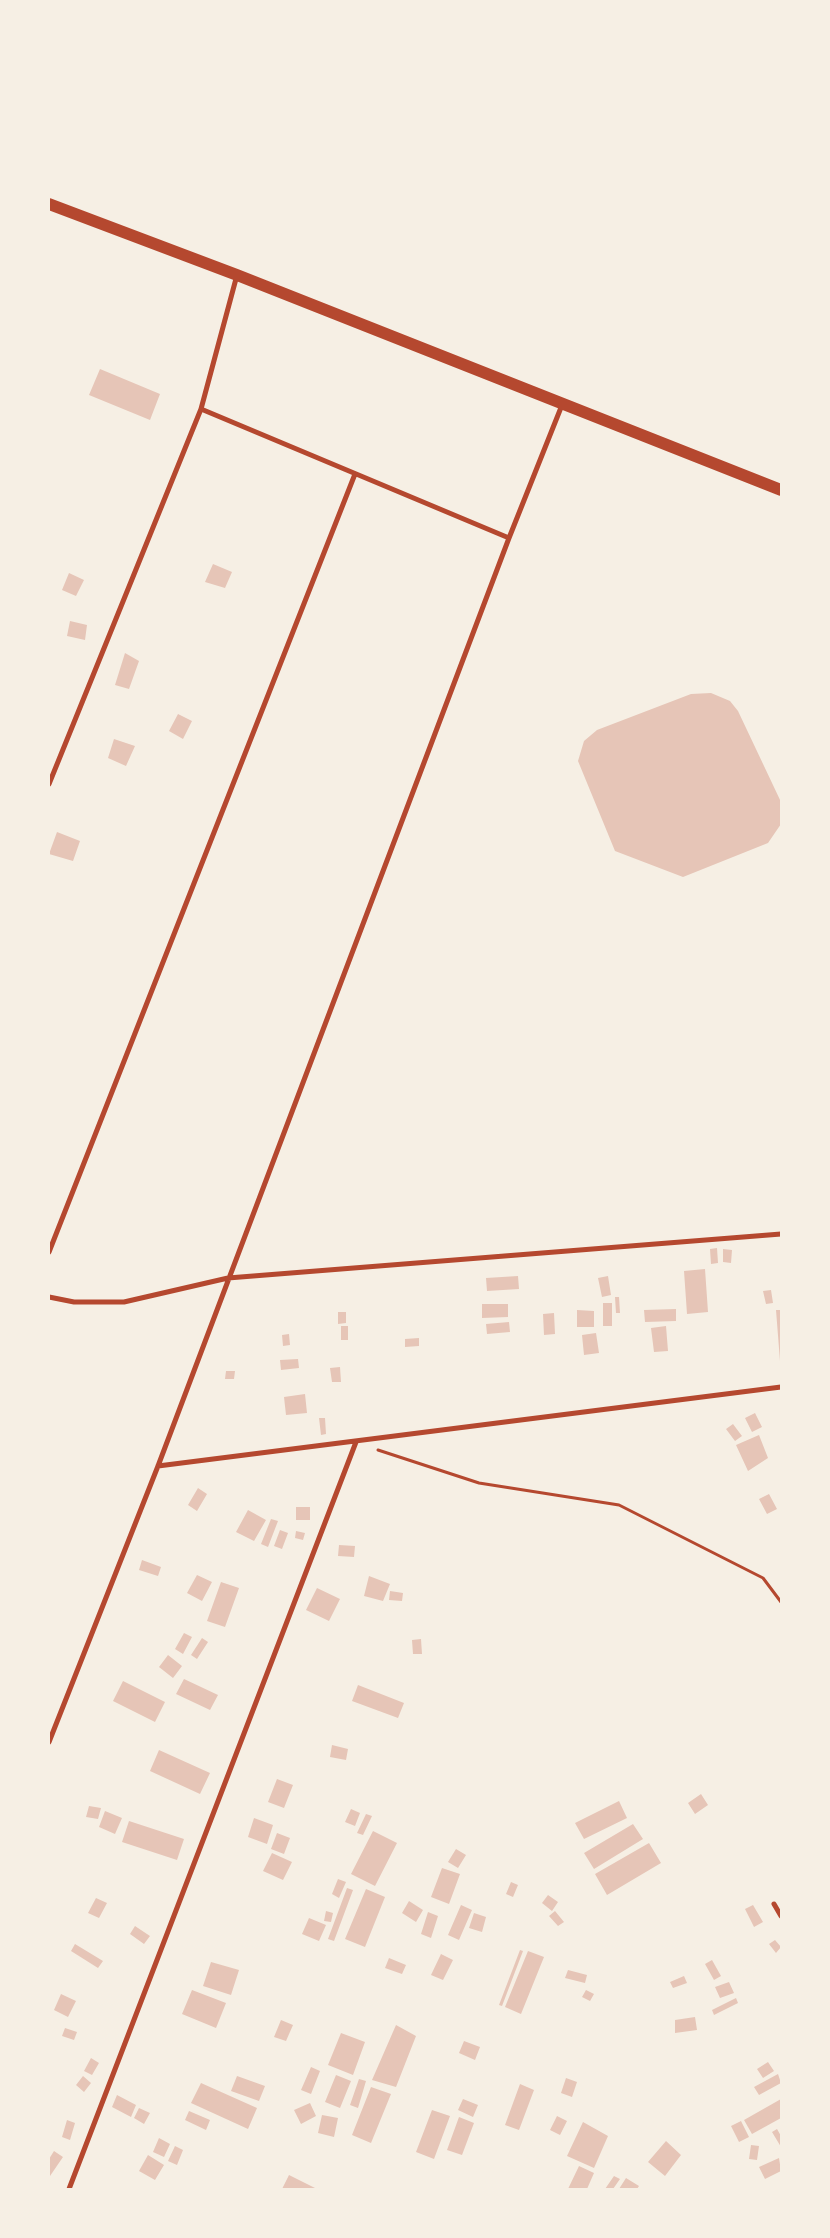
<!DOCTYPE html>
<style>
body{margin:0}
#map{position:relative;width:830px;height:2238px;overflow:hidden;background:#f6efe4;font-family:Manrope,sans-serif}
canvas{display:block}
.frame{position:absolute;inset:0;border:50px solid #f6efe4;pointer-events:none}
</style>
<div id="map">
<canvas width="830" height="2238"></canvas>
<div class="frame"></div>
</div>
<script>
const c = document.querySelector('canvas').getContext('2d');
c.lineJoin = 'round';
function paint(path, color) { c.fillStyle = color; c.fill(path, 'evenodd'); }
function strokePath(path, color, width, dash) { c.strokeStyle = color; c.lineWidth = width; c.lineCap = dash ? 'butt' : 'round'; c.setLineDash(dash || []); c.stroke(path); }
paint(new Path2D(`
 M100,369L160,394L150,420L89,395Z
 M213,564L232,572L225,588L205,582Z
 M69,573L84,580L76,596L62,590Z
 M70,621L87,625L85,640L67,636Z
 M125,653L139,661L129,689L115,685Z
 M711,693L730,701L738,711L781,802V824L768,843L683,877L615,851L578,761L584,741L597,730L691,694Z
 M178,714L192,721L183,739L169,731Z
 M114,739L135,746L126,766L108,758Z
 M57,832L80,841L73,861L49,854Z
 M717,1248L718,1263L711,1264L710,1249Z
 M723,1249L732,1250L731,1263L723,1262Z
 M705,1269L708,1312L687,1314L684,1271Z
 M518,1276L519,1289L487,1291L486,1278Z
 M608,1276L611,1295L602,1297L598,1278Z
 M771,1290L773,1303L766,1304L763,1291Z
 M615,1297H619L620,1313H616Z
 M603,1303H612V1326H603Z
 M482,1304H508V1317L482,1318Z
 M676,1309V1321L645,1322L644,1310Z
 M577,1310L594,1311V1327H577Z
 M776,1310H781V1361H780Z
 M338,1312H346V1323L338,1324Z
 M554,1313L555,1334L544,1335L543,1314Z
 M509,1322L510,1332L487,1334L486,1324Z
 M341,1326H348V1340H341Z
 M666,1326L668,1351L654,1352L651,1328Z
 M596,1333L599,1353L584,1355L582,1335Z
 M289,1334L290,1345L283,1346L282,1335Z
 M419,1338V1346L405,1347V1339Z
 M298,1359L299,1368L281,1370L280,1360Z
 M340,1367L341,1382H332L330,1368Z
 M226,1371H235L234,1379H225Z
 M305,1394L307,1413L286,1415L284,1397Z
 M755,1413L762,1427L752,1432L745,1418Z
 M319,1418H325L326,1434L321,1435Z
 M733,1424L742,1436L735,1441L726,1429Z
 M759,1435L768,1458L748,1471L736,1445Z
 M198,1488L207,1494L197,1511L188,1505Z
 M769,1494L777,1509L767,1514L759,1499Z
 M296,1507H310V1520H296Z
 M248,1510L266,1520L254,1541L236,1532Z
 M271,1519L278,1521L268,1547L261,1544Z
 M280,1530L288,1533L282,1549L274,1546Z
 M296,1531L305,1533L303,1540L295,1538Z
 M339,1545L355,1546L354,1557L338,1556Z
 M142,1560L161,1567L158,1576L139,1570Z
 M197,1575L212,1582L202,1601L187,1593Z
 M369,1576L390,1584L383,1601L364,1596Z
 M221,1582L239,1588L225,1627L207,1621Z
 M317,1588L340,1599L329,1621L306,1610Z
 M390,1591L403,1593L402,1601L389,1600Z
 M184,1633L192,1637L183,1654L175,1649Z
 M202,1638L208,1642L197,1659L191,1655Z
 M421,1639L422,1654H413L412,1640Z
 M168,1655L182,1666L173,1678L159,1667Z
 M184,1679L218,1695L210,1710L176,1694Z
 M123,1681L165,1702L155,1722L113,1701Z
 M358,1685L404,1703L398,1718L352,1701Z
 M332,1745L348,1749L346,1760L330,1757Z
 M159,1750L210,1773L200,1794L150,1771Z
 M277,1779L293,1785L284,1808L268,1802Z
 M701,1794L708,1805L695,1814L688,1803Z
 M619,1801L627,1818L584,1839L575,1823Z
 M89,1806L101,1808L98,1819L86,1817Z
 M351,1809L360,1813L355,1826L345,1822Z
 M105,1811L122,1818L115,1834L99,1827Z
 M366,1814L372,1816L363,1835L357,1833Z
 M254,1818L273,1825L267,1844L248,1837Z
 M129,1821L184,1839L177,1860L122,1842Z
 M633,1824L643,1839L594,1869L584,1853Z
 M373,1831L397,1843L375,1886L351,1874Z
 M277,1833L290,1838L284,1854L271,1849Z
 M649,1843L661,1863L607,1895L595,1874Z
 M456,1849L466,1855L458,1868L448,1862Z
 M272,1853L292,1862L283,1880L263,1871Z
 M442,1868L460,1874L449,1904L431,1897Z
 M338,1879L346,1882L339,1898L332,1894Z
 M511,1882L518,1885L513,1897L506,1894Z
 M347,1888L353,1890L334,1941L328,1939Z
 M366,1889L385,1897L365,1947L345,1939Z
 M548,1895L558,1902L552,1911L542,1903Z
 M96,1898L107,1903L99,1918L88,1913Z
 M409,1901L423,1910L416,1922L402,1913Z
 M461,1905L472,1910L459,1940L448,1935Z
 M753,1905L763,1922L754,1927L745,1909Z
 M326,1911L333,1913L331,1922L324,1921Z
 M555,1911L564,1922L558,1926L549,1916Z
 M428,1912L438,1916L431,1938L421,1934Z
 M474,1913L486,1917L482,1932L469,1928Z
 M309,1918L326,1925L319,1941L302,1934Z
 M135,1926L150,1936L144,1944L130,1934Z
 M775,1940L781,1947L776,1953L769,1944Z
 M75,1944L103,1961L98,1968L71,1951Z
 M520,1950L523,1951L502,2006L499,2005Z
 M528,1951L544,1957L521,2014L505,2007Z
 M441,1954L453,1960L443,1980L431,1975Z
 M389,1958L406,1965L402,1974L385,1968Z
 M712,1960L721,1976L714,1980L705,1964Z
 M211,1962L239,1970L231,1995L203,1986Z
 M568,1970L587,1975L585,1983L565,1978Z
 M684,1976L687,1983L673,1988L670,1982Z
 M729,1982L734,1993L720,1998L715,1987Z
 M192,1990L226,2003L216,2028L182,2014Z
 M586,1990L594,1994L590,2001L582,1997Z
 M61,1994L76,2001L68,2017L54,2010Z
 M736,1998L738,2003L714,2015L712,2010Z
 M695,2017L697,2030L675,2033V2020Z
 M281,2020L293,2025L286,2041L274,2037Z
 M396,2025L416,2036L396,2087L372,2080Z
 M65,2028L77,2032L74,2040L62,2036Z
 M341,2033L365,2042L353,2075L328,2065Z
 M464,2041L480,2047L475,2060L459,2053Z
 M91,2058L99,2063L92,2075L84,2071Z
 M768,2062L774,2071L763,2078L757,2069Z
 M311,2067L320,2071L311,2094L301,2090Z
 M778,2074L781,2083L759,2095L754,2087Z
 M336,2075L351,2081L340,2108L325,2102Z
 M83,2076L91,2083L84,2092L76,2085Z
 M237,2076L265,2086L259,2101L231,2091Z
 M566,2078L577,2082L572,2097L561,2093Z
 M359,2079L366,2081L358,2108L350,2105Z
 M201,2083L257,2108L248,2129L191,2103Z
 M520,2084L534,2090L519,2130L505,2125Z
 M371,2087L391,2094L371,2143L352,2135Z
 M117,2095L136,2105L131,2117L112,2107Z
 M463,2099L478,2105L473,2117L458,2110Z
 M781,2099V2118L752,2134L744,2120Z
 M310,2103L316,2116L301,2124L294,2110Z
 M139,2108L150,2113L144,2124L134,2118Z
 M432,2110L450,2116L434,2159L416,2152Z
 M189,2111L210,2120L206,2130L185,2120Z
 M322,2115L338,2118L334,2137L318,2133Z
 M557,2116L567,2121L560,2135L550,2130Z
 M459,2117L474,2123L462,2155L447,2150Z
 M67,2120L75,2123L70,2140L62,2137Z
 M741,2121L749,2137L739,2142L731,2126Z
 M583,2122L608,2136L594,2168L567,2156Z
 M777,2129L781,2136V2147L772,2132Z
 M159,2138L170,2144L164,2157L153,2152Z
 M666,2141L681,2155L665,2176L648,2162Z
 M751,2145L759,2146L757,2160L749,2159Z
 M175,2146L183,2150L177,2165L168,2161Z
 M54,2151L63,2157L50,2176L49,2159Z
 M148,2155L164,2165L155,2180L139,2171Z
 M779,2158L781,2171L765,2179L759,2167Z
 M579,2166L594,2173L587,2189H568Z
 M289,2175L317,2189H282Z
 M614,2176L620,2179L613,2189H605Z
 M626,2178L639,2186L637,2189H619Z`), '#e6c5b7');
strokePath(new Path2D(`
 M378,1450L479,1483L619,1505L763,1578L781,1602`), '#b5482f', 3);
strokePath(new Path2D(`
 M201,409L509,538
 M49,784L201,409L237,275
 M49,1252L355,474
 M49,1297L74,1302H124L228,1278L781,1234
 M158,1466L781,1387
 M49,1742L158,1466L509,538L562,405
 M774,1904L781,1916
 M69,2189L356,1442`), '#b5482f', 5);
strokePath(new Path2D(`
 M49,204L237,275L781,490`), '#b5482f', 12);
</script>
